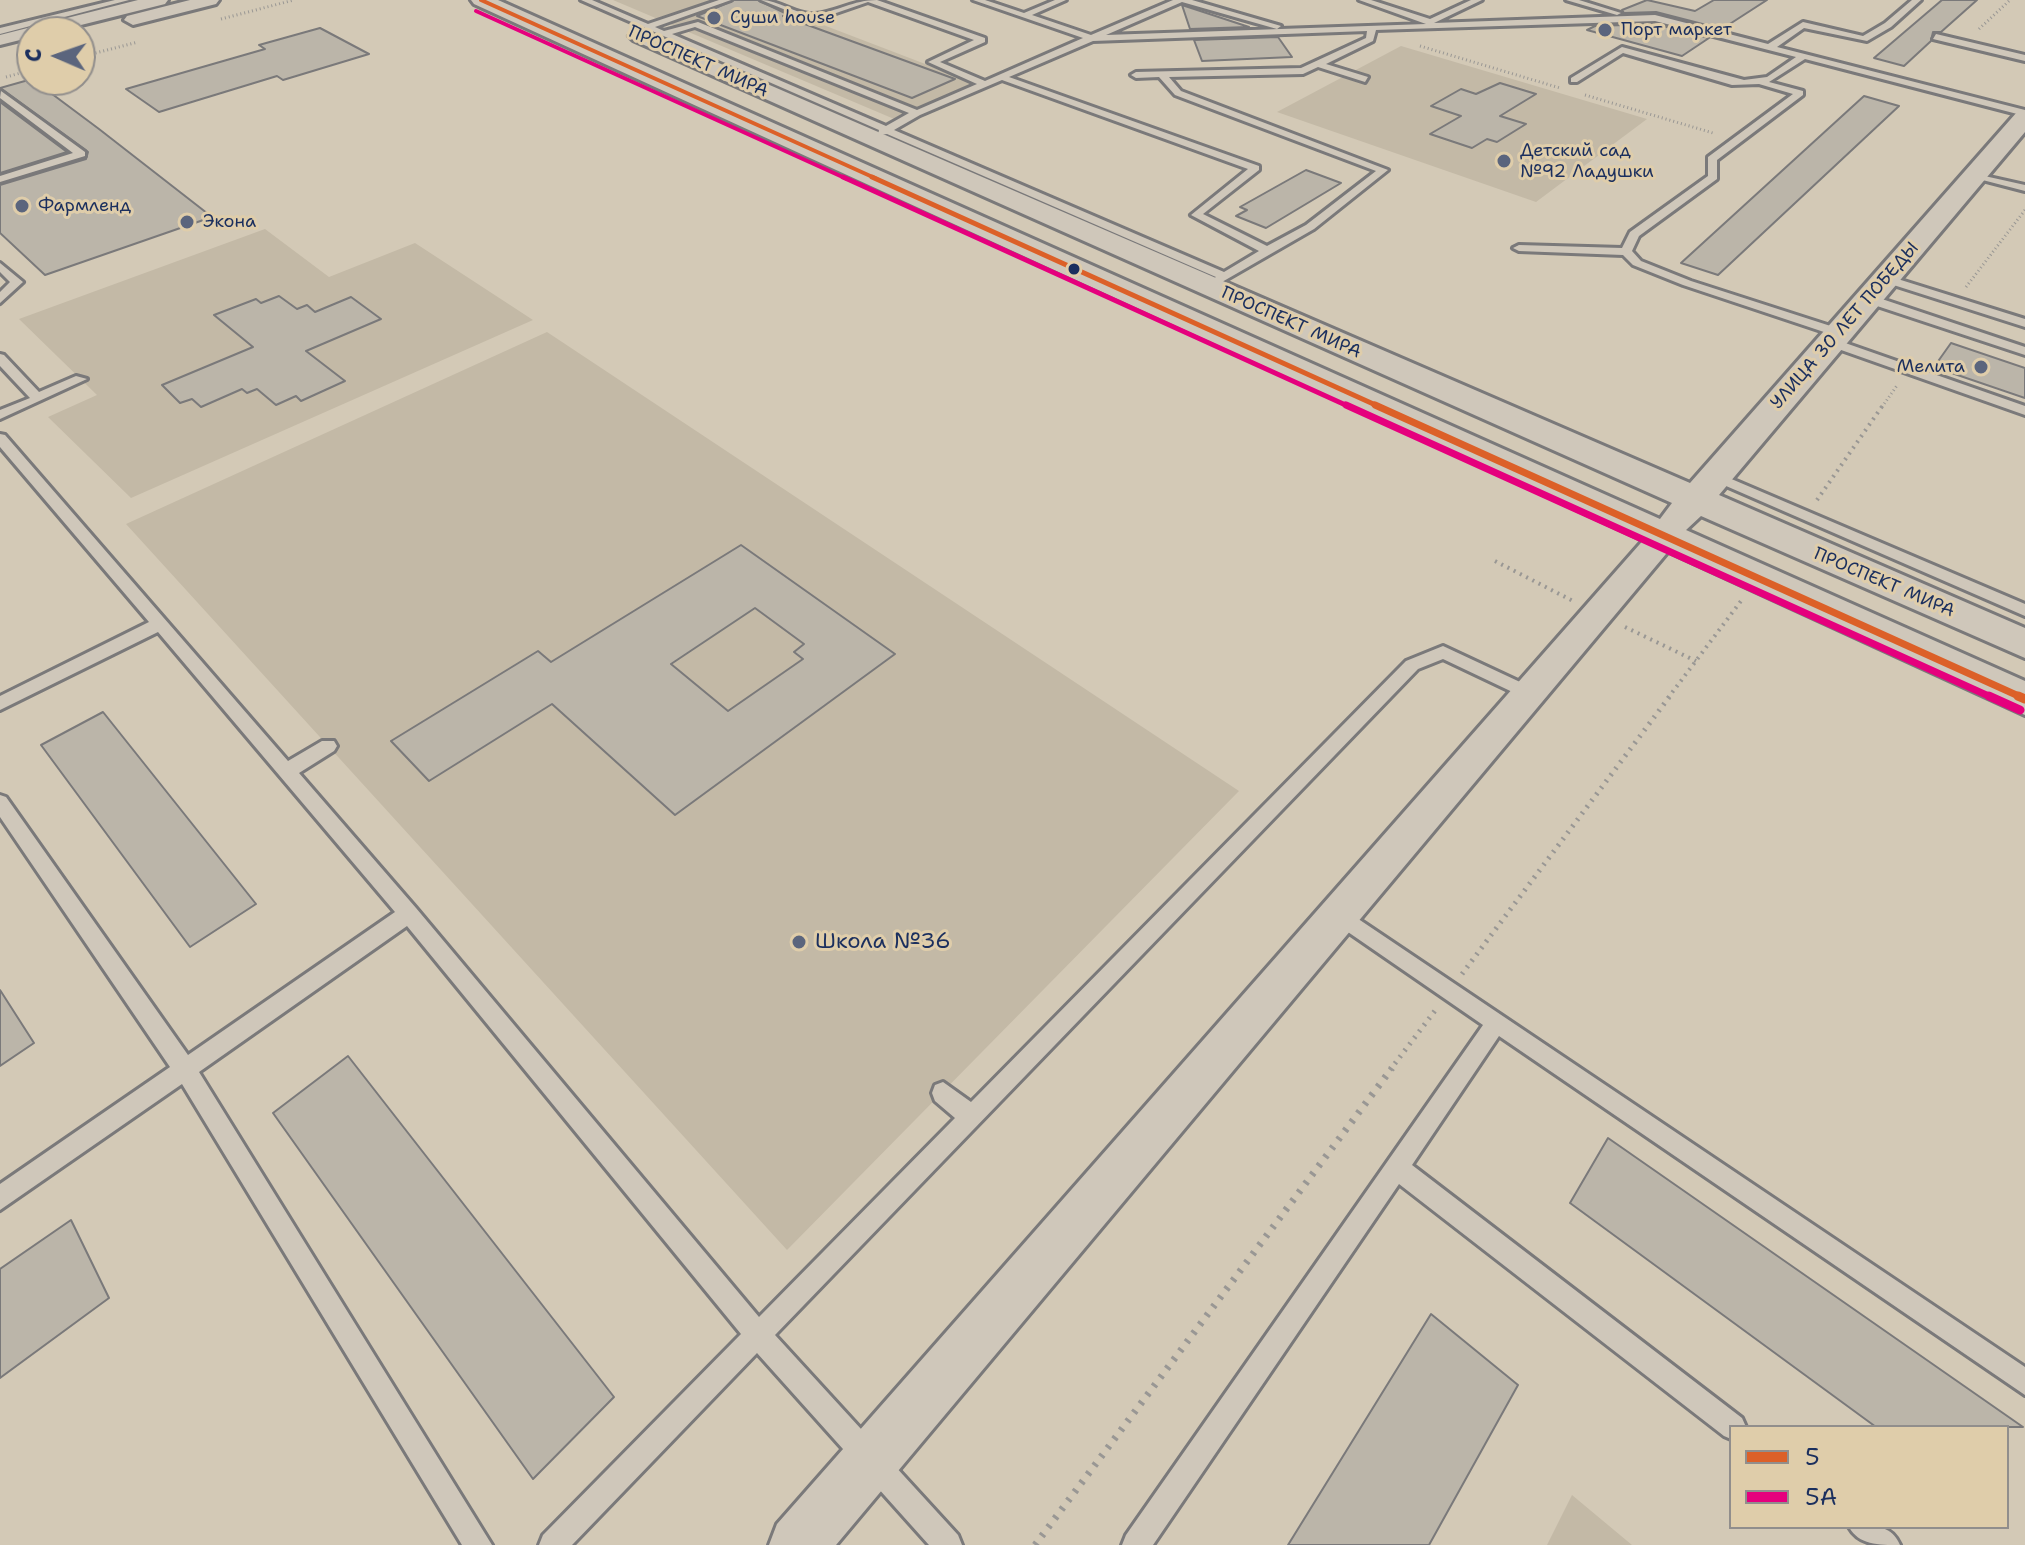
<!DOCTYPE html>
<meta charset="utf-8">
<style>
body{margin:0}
#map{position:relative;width:2025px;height:1545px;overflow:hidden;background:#d3c9b6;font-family:"Shantell Sans",sans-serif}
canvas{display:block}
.legend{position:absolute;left:1729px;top:1425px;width:280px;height:104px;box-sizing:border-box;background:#dfcdaa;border:2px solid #918e8c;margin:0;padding:10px 14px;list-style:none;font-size:24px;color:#1b2f5e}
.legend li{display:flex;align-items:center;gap:16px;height:40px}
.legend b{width:40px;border:2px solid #918e8c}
.north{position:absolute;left:16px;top:16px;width:80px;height:80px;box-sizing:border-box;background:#dfcdaa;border:2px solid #918e8c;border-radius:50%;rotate:272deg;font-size:22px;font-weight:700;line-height:32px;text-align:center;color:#1b2f5e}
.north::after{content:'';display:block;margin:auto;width:28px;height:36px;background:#5b657d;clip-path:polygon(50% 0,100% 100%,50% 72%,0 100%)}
</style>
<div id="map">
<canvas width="2025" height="1545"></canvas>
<ul class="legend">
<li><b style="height:10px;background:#dc6028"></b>5</li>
<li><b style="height:10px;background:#e5007d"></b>5А</li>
</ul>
<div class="north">С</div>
</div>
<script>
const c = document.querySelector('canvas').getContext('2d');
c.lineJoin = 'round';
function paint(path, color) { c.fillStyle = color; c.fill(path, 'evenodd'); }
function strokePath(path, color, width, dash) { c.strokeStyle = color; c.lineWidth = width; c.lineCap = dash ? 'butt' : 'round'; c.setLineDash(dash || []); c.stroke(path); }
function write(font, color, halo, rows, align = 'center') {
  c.font = font + ' "Shantell Sans",sans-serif'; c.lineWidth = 6; c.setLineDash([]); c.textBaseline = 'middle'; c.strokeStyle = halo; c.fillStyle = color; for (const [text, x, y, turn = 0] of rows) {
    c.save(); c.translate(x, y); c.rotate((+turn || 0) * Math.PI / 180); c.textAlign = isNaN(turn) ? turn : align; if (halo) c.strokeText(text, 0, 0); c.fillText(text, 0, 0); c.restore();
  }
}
paint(new Path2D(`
 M613,0H758L988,88L906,124Z
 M1401,46L1647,119L1536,202L1277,112Z
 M265,229L329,277L415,243L533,320L131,498L48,417L97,395L19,319Z
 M547,332L1239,791L787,1250L126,524Z
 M1572,1495L1632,1545H1547Z`), '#c3b9a6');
const building = new Path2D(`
 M734,0H758L789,15L783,16L955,79L912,98L697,16Z
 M1647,0L1695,11L1714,0H1767L1722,29L1656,12L1624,13L1622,10Z
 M1942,0H1977L1941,32H1933L1931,41L1904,66L1874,58Z
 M1182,5L1249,27L1190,29Z
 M1655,24L1709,38L1682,56L1587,30L1595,26Z
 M320,28L369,54L283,80L277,76L159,112L126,89L265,49L259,45Z
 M1278,37L1292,57L1202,61L1194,40Z
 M32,79L99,129L212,217L45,275L0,233V185L86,159L88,152L0,88Z
 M1500,83L1536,94L1500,116L1526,124L1497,142L1487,139L1472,148L1430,134L1461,116L1431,106L1461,89L1476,94Z
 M1864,96L1899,106L1718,275L1681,263Z
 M0,102L67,152L0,173Z
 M1306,170L1341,183L1266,228L1236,216L1247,210L1240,207Z
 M279,296L297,309L307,305L315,312L351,297L381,319L306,351L345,381L301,401L296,396L276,405L257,389L247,393L242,389L201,407L192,399L180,403L162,385L253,347L214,315L256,299L261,303Z
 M1951,343L2025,368V398L1934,367Z
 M741,545L895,654L675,815L552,704L429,781L391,741L538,651L551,662ZM755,608L804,644L794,652L803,659L728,711L671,664Z
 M103,712L256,904L190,947L41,745Z
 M0,990L34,1043L0,1066Z
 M348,1056L614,1397L533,1479L273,1113Z
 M1608,1138L2023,1427H1876L1570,1203Z
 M71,1220L109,1298L0,1378V1269Z
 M1431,1314L1518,1385L1429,1545H1288Z`);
paint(building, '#bbb5a9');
strokePath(building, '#7a797a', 2);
const lane = new Path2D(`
 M115,0H129L0,34V28Z
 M581,0H592L648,24L719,0H731L655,27L664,31L698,22L917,110L977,84L928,62L974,40L868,2L813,21L761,0C779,0 798,16 815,14C837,12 853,0 877,0L985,38V42L940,62L985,81L1083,38L973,0H985L1024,13L1055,0H1066L1032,15L1091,35L1173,0H1192L1281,26L1277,29L1182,2L1106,35L1426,24L1359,0H1371L1430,19L1471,0H1482L1434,23L1655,15L1768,44L1803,22L1863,36L1885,23L1912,0H1921L1891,27L1867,41L1804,28L1777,47L2025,110V116L1805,59L1769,82L1803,91V95L1717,160V179L1639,236L1632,251L1641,261L1691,281L1843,330V336L1839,337L1683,285L1633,265L1623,255L1519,251L1513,248L1519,245L1622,248L1630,232L1708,176V157L1793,94L1759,84L1732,85L1623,53L1577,82H1571V78L1622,47L1744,80L1767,77L1796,57L1655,21L1376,30L1373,41L1326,64L1368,77L1365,82L1318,67L1303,74L1169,77L1181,91L1388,170L1314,229L1215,286L1209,282L1216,277L887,134L878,135L879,130ZM695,27L909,113L886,126L672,34ZM1367,31L1366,38L1301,68L1136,72L1131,75L1136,78L1159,77L1175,95L1376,171L1306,225L1267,246L1203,214L1259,170V166L1009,77L1093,41ZM1002,80L1248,169L1191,215L1259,251L1224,272L894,130L920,115Z
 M1566,0H1579L1621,13L1617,15Z
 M1936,34L2025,55V61L1933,39Z
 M1,91L85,152V156L0,182V176L73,153L0,98Z
 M1971,173L2025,185V191L1971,177Z
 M0,263L23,282L0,303V292L10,282L0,272Z
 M1885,275L2025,319V327L1881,281V277Z
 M1865,296H1873L2025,347V355L1865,302Z
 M1831,338L2025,406V415L1827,345L1825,342Z
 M0,354L4,355L39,392L76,376L87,379L0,419V410L30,398L0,366Z
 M0,434L5,435L288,761L322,741H334L337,746L334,751L299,773L416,908L759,1317L955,1118L935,1101L932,1093L935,1085L943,1082L971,1102L1406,661L1443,646L1535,689L1537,693L1535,697H1523L1443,659L1418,669L775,1335L958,1535L962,1545H929L757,1353L572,1545H539L543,1535L741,1334L407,926L199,1072L492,1545H462L182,1084L0,1210V1184L170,1067L0,817V795L6,797L188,1055L395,912L158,632L0,710V696L149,622L0,447Z
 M1715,472L2025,604V616L1710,479L1708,476Z
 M1339,906L2025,1367V1395L1499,1036L1412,1165L1742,1418L1746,1427H1731V1439L1724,1436L1399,1184L1153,1545H1122L1126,1535L1483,1025L1332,921L1329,915L1332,909Z
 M1849,1527C1871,1527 1890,1522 1900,1545C1878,1545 1859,1545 1849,1527Z`);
const street = new Path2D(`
 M138,0H168L165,4L53,32H32V37L0,45V35Z
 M190,0H219L216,4L133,25L124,20L127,16Z
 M1665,525L1676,528L1681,535L1676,542L836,1545H769L777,1524L1654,528Z`);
const secondary = new Path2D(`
 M471,0H498L1660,519L1672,503L633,40L629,36L640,30L647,32L1690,483L2017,112L2025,110V132L1719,495L2025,628V658L1701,516L1686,530L2025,681V715L474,4Z`);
strokePath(lane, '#7a797a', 6);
strokePath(street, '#7a797a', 6);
strokePath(secondary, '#7a797a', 6);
strokePath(new Path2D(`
 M221,19L294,0
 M1979,29L2010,0
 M1420,46L1560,88
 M80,57L138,42
 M6,77L32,70
 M1585,95L1713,133
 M1966,287L2025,210
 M1882,407L1898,384`), '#999794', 3, [1, 3]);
strokePath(new Path2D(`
 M1817,500L1883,405
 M1495,561L1573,601
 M1625,627L1696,661
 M1668,698L1741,601`), '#999794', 4, [2, 5]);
strokePath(new Path2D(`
 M1462,974L1670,696
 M1390,1070L1437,1008`), '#999794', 5, [2, 6]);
strokePath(new Path2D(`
 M1035,1545L1392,1068`), '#999794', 7, [3, 8]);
paint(lane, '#cfc7ba');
paint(street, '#cfc7ba');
paint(secondary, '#cfc7ba');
strokePath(new Path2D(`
 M481,0L877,179`), '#dc6028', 4);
strokePath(new Path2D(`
 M872,177L1380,407`), '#dc6028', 5);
strokePath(new Path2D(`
 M1375,405L2023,698`), '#dc6028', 7);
strokePath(new Path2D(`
 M2018,696L2025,699`), '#dc6028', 9);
strokePath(new Path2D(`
 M476,11L847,179`), '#e5007d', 4);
strokePath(new Path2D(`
 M843,177L1350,407`), '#e5007d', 5);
strokePath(new Path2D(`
 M1346,405L1993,698`), '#e5007d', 7);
strokePath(new Path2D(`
 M1989,696L2020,710`), '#e5007d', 9);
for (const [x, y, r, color] of [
 [714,18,8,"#5b657d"],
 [1605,30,8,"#5b657d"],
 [1504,161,8,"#5b657d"],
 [22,206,8,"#5b657d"],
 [187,222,8,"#5b657d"],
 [1074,269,7,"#1b2f5e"],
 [1981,367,8,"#5b657d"],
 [799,942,8,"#5b657d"]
]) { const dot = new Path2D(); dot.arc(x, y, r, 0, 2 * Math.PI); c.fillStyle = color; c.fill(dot); strokePath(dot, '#dfcdaa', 3); }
write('18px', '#1b2f5e', '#dfcdaa', [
 ["Суши house",730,18],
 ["Порт маркет",1621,30],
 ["Детский сад",1520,151],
 ["№92 Ладушки",1520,172],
 ["Фармленд",38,206],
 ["Экона",203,222],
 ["Мелита",1965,367,"right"]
], 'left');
write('18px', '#1b2f5e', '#dfcdaa', [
 ["ПРОСПЕКТ МИРА",698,62,24],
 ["ПРОСПЕКТ МИРА",1291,323,24],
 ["УЛИЦА 30 ЛЕТ ПОБЕДЫ",1845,326,-49],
 ["ПРОСПЕКТ МИРА",1884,583,23]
]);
write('22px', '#1b2f5e', '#dfcdaa', [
 ["Школа №36",815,942]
], 'left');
</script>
